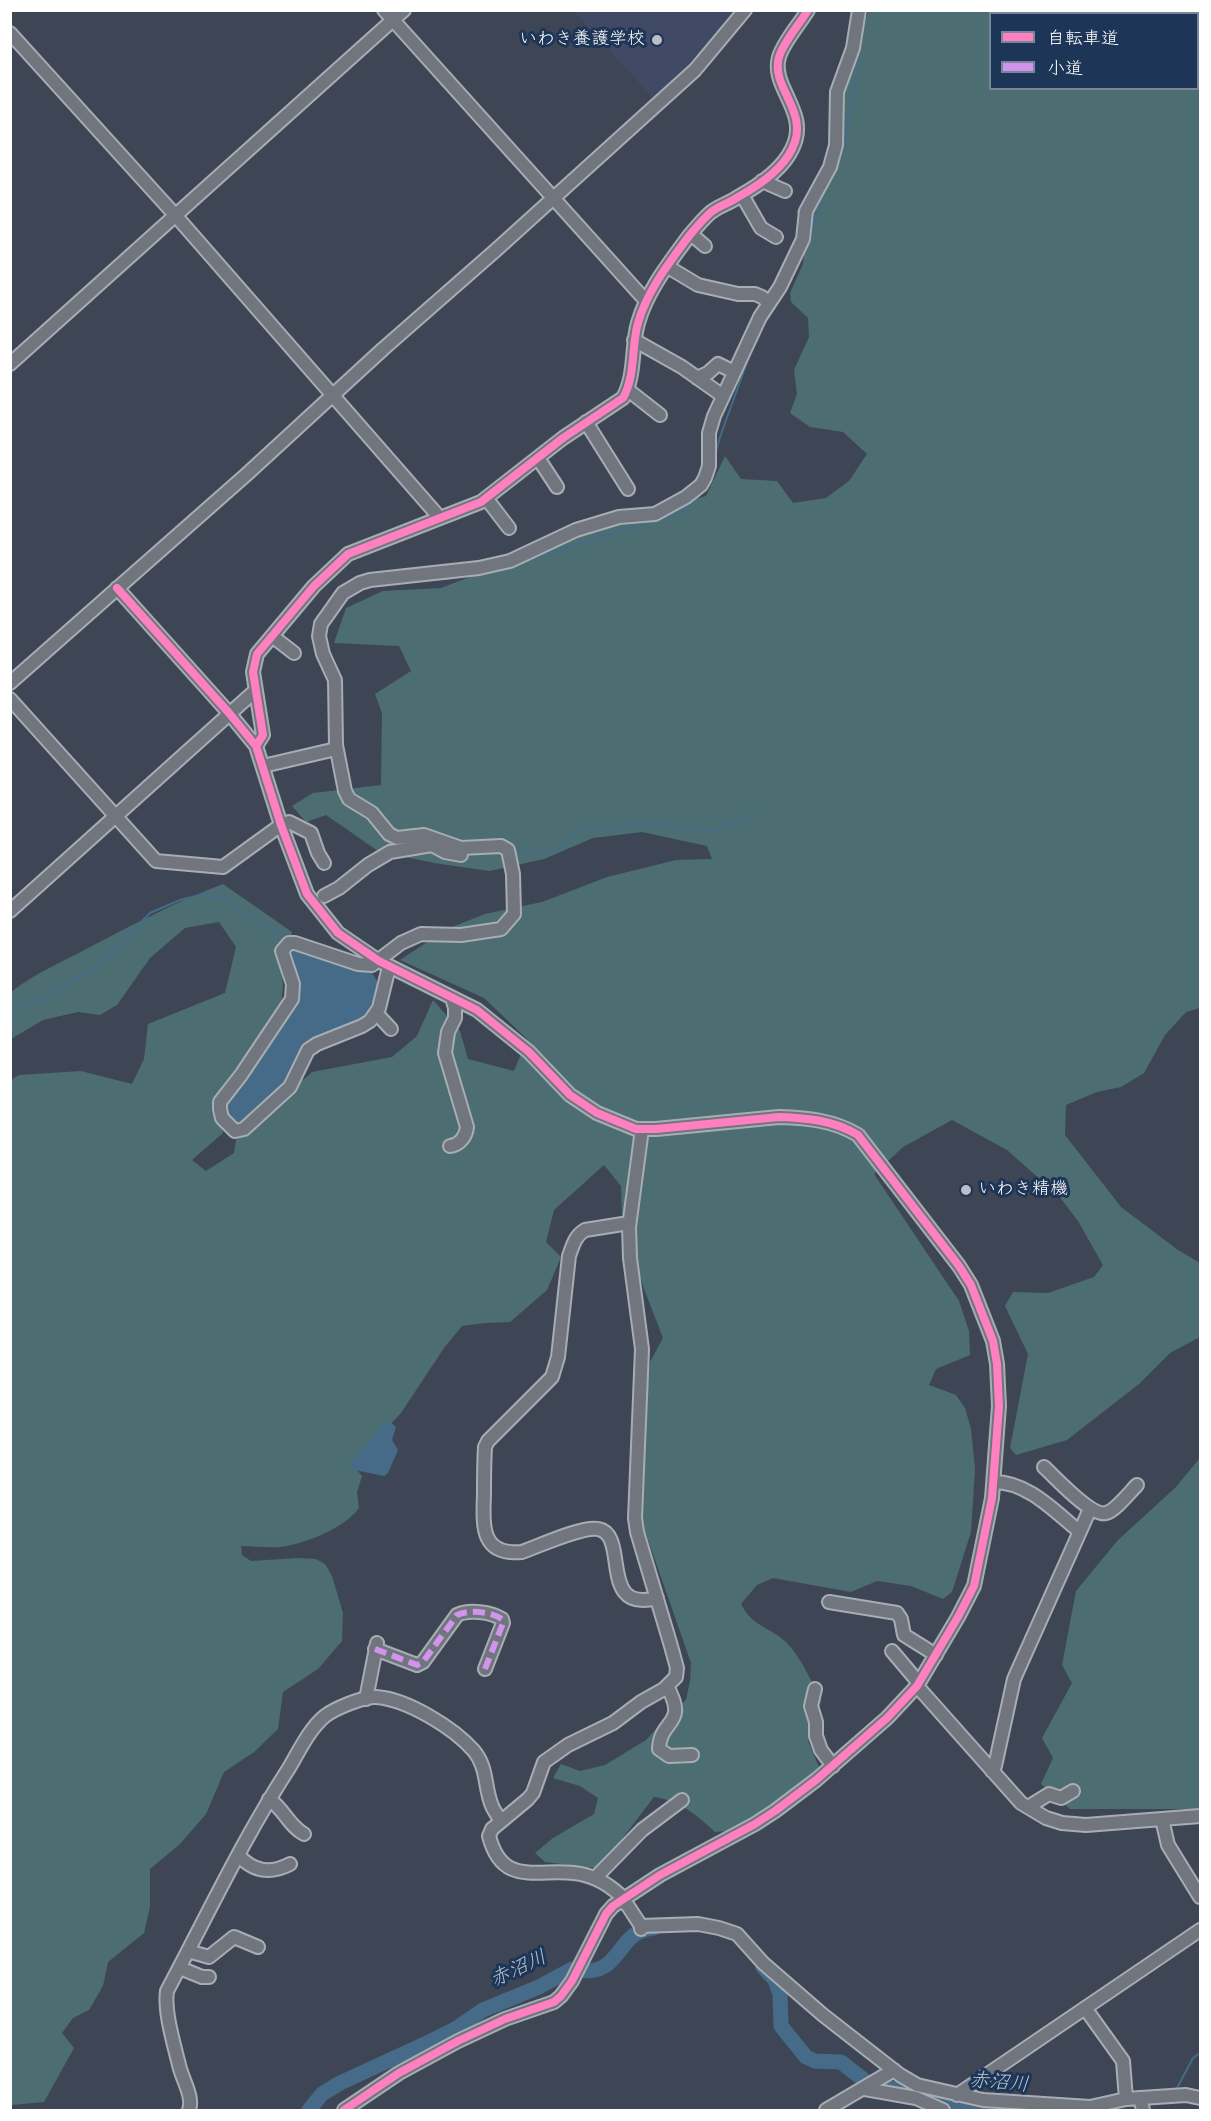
<!DOCTYPE html>
<meta charset="utf-8">
<style>
body{margin:0}
#map{position:relative;width:1211px;height:2121px;overflow:hidden;background:#3e4656;font-family:Mynerve,"Klee One",sans-serif}
canvas{display:block}
.frame{position:absolute;inset:0;border:12px solid #fff;pointer-events:none}
.legend{position:absolute;left:989px;top:12px;width:210px;height:78px;box-sizing:border-box;background:#1d3557;border:2px solid #77869a;margin:0;padding:8px 10px;list-style:none;font-size:18px;color:#fff}
.legend li{display:flex;align-items:center;gap:12px;height:30px}
.legend b{width:30px;border:2px solid #77869a}
</style>
<div id="map">
<canvas width="1211" height="2121"></canvas>
<div class="frame"></div>
<ul class="legend">
<li><b style="height:8px;background:#ff80c0"></b>自転車道</li>
<li><b style="height:8px;background:#d193ec"></b>小道</li>
</ul>
</div>
<script>
const c = document.querySelector('canvas').getContext('2d');
c.lineJoin = 'round';
function paint(path, color) { c.fillStyle = color; c.fill(path, 'evenodd'); }
function strokePath(path, color, width, dash) { c.strokeStyle = color; c.lineWidth = width; c.lineCap = dash ? 'butt' : 'round'; c.setLineDash(dash || []); c.stroke(path); }
function write(font, color, halo, rows, align = 'center') {
  c.font = font + ' Mynerve,"Klee One",sans-serif'; c.lineWidth = 6; c.setLineDash([]); c.textBaseline = 'middle'; c.strokeStyle = halo; c.fillStyle = color; for (const [text, x, y, turn = 0] of rows) {
    c.save(); c.translate(x, y); c.rotate((+turn || 0) * Math.PI / 180); c.textAlign = isNaN(turn) ? turn : align; if (halo) c.strokeText(text, 0, 0); c.fillText(text, 0, 0); c.restore();
  }
}
paint(new Path2D(`
 M574,11H736L700,55L654,99Z`), '#414a64');
paint(new Path2D(`
 M868,11H1200V1008L1186,1012L1165,1035L1144,1073L1121,1087L1097,1092L1066,1105L1065,1135L1121,1207L1178,1250L1200,1263V1337L1170,1353L1139,1384L1067,1440L1016,1455L1010,1448L1028,1354L1005,1306L1013,1292L1048,1293L1094,1277L1103,1265L1078,1221L1059,1196L1007,1150L952,1120L903,1147L874,1174L959,1301L969,1331L970,1355L936,1369L929,1385L956,1395L965,1408L971,1429L975,1469L971,1532L952,1592L943,1599L911,1586L877,1581L851,1592L773,1578L757,1585L741,1604C752,1627 771,1627 787,1643C802,1659 811,1681 821,1700L808,1741L819,1767L789,1794L729,1831L715,1832C697,1815 679,1800 654,1797L618,1844L595,1868L545,1862L535,1853L553,1838L594,1814L598,1798L580,1786L553,1778L561,1764L580,1771L605,1765L646,1740L664,1720L686,1700L690,1681L691,1663L641,1520L644,1419L650,1362L663,1338L644,1289L622,1214L621,1186L604,1165L554,1210L546,1242L561,1257L547,1290L510,1322L485,1323L462,1326L444,1348L401,1413L352,1464L362,1476L357,1492L359,1508C345,1528 303,1545 279,1547C267,1548 253,1546 241,1546L242,1555L251,1561L297,1558L316,1559L325,1564L332,1576L343,1613L342,1641L318,1669L283,1692L278,1729L254,1752L224,1772L206,1814L180,1844L150,1869V1907L144,1933L108,1962L103,1986L89,2010L73,2018L62,2033L74,2048L44,2102L11,2105V1080L19,1075L81,1071L132,1084L144,1059L148,1024L225,993L236,947L219,922L185,928L150,958L117,1005L100,1015L78,1012L43,1020L11,1039V992C34,974 62,962 88,948C132,925 176,902 223,884L292,932L281,973L283,984L281,1007L224,1084L222,1118L223,1133L192,1160L206,1171L234,1153L236,1140L312,1072L392,1057L417,1036L433,1000L460,1031L468,1059L514,1071L527,1039L484,998L400,960L447,929L485,914L542,902L607,877L676,860L712,859L707,846L642,832L593,838L544,859L490,871L434,863L378,851L326,815L306,822L292,806L313,793L381,785L382,713L375,694L411,671L399,646L334,643L346,608L383,591L441,588L572,538L706,496L725,456L741,479L777,481L793,503L826,498L849,481L867,454L843,432L810,427L790,413L797,394L794,370L809,337L808,318L791,302L790,293L803,264L807,225L796,212L805,200L813,206ZM990,14H1198V88H990Z
 M1200,1458V1807L1198,1809H1070L1041,1784L1053,1758L1042,1738L1072,1683L1062,1665L1076,1591L1118,1540L1175,1488Z`), '#4c6e72');
paint(new Path2D(`
 M290,946L372,973L381,987L368,1019L316,1041L287,1085L240,1128L229,1122L223,1103L292,1006L286,956Z
 M389,1421L396,1427L392,1440L398,1450L388,1473L384,1476L350,1469L354,1460L372,1440L381,1426Z`), '#456b89');
strokePath(new Path2D(`
 M836,166L842,154L859,59V49
 M809,239L822,195L830,180
 M714,459L720,437L750,354L761,329L785,292L807,245
 M525,560L679,513L696,500L704,489
 M420,580L448,579L462,576
 M327,643L325,636L329,622
 M513,848L517,857V865
 M519,850L541,852L558,850L566,838L581,829L620,827L641,822L709,831L753,815
 M505,932L511,929L513,924
 M10,1011L48,996L89,971L112,951L150,913L180,900L204,894L221,897L273,931L293,938
 M1176,2090L1193,2058L1200,2053`), '#456b89', 2);
strokePath(new Path2D(`
 M763,1967L775,1980L780,1994L781,2026L806,2057L815,2061L841,2062L869,2084L879,2088L900,2089L950,2101L983,2106L1034,2109
 M309,2110L322,2094L340,2083L429,2042L457,2028L483,2010L539,1987L572,1969C624,1981 613,1931 654,1928`), '#456b89', 15);
const minor = new Path2D(`
 M384,10L646,301
 M10,33L176,216L440,518
 M762,181L785,191
 M742,195L761,228L776,237
 M691,234L705,246
 M668,267L698,285L738,294H755L762,297L769,303
 M634,340L682,367L723,396
 M10,364L404,10
 M697,378L708,373L718,364L734,372
 M628,390L660,415
 M586,422L628,489
 M538,458L557,487
 M486,498L509,528
 M117,588L229,713L256,746L281,825L307,894L338,933L379,961L477,1010L529,1052L570,1095L597,1113L636,1129H656L779,1117C807,1118 833,1120 858,1135L959,1266L971,1285L993,1341L997,1364L999,1406L992,1498L974,1586L958,1617L917,1686L887,1718L816,1780L775,1811L755,1824L660,1875L613,1906L606,1914L572,1981L561,1996L554,2002L505,2019L458,2041L399,2073L344,2110
 M272,636L294,653
 M10,683L247,474L383,349L496,250L695,70L745,10
 M10,699L156,861L223,867L281,825L289,822L311,833L318,853L324,863
 M256,746L263,735L253,672L257,654L314,586L348,554L481,502L563,438L623,398C636,375 631,347 638,323C647,291 669,263 689,236C695,229 703,219 710,213C718,206 730,203 738,197C758,186 782,170 792,149C811,112 770,88 779,57C784,41 799,25 808,10
 M263,766L336,749
 M324,896L339,888L368,865L390,852L432,845L445,852L461,855
 M10,911L256,690
 M389,967L379,1008L370,1021L362,1026L317,1044L308,1050L290,1087L244,1129L235,1131L222,1118L220,1109V1102L241,1075L292,999L293,984L282,951L289,943H295L358,964L372,965L401,943L421,934L461,935L501,929L514,914L513,874L508,850L501,846L461,848L424,835L397,838L389,834L372,813L349,799L345,791L336,745L335,680L323,654L319,636L321,624L343,593L360,583L370,580L479,568L510,561L576,530L619,517L655,514L686,497L701,485L705,478L709,466V433L714,416L760,317L780,287L803,239L806,211L830,167L836,145L837,92L853,48L859,10
 M376,1013L391,1029
 M450,1146C460,1145 466,1136 467,1127L445,1053L448,1032L455,1018V1008L452,998
 M629,1223L585,1230C575,1236 573,1245 569,1256L558,1357L552,1377L488,1441L485,1447C484,1463 484,1479 484,1494C483,1525 480,1556 522,1552C539,1546 582,1526 598,1529C630,1534 597,1614 657,1598
 M1044,1467C1055,1477 1091,1517 1106,1513C1115,1511 1130,1492 1137,1485
 M994,1482C1028,1482 1054,1511 1079,1531
 M829,1602L897,1613L901,1619L904,1635L936,1655
 M375,1649L417,1665L423,1662L457,1615C469,1609 491,1612 502,1619L503,1623L485,1669
 M892,1651L919,1683
 M667,1686C689,1726 660,1718 659,1749L669,1756L692,1755
 M917,1686L1021,1803L1046,1818L1062,1823L1086,1825L1200,1816
 M815,1689L811,1706L816,1722V1736L821,1750L833,1766
 M366,1699L377,1643
 M992,1771L995,1766L1014,1679L1090,1509
 M269,1799C284,1809 289,1826 304,1834
 M1028,1807L1049,1794L1061,1798L1073,1791
 M1162,1819L1168,1845L1200,1897
 M238,1855C253,1871 269,1875 290,1864
 M595,1878L642,1830L682,1800
 M641,1926L698,1924L719,1928L737,1934L763,1963L823,2015L900,2075L917,2085L983,2100L1090,2107L1126,2099L1186,2095L1200,2098
 M641,1929V1926L628,1906L621,1900L620,1895C607,1883 593,1875 574,1873C535,1869 502,1886 489,1836L492,1829L528,1799L533,1793L544,1762L568,1745L613,1723L641,1702L664,1689L676,1677L677,1668L671,1646L637,1532L635,1518L642,1349L630,1258L629,1227L642,1129
 M188,1951L209,1957L234,1937L258,1947
 M180,1968L202,1977H209
 M1085,2008L1123,2061L1126,2099
 M865,2089L916,2098L943,2110
 M957,2095L1200,1930
 M1140,2098L1143,2110
 M189,2110C194,2097 182,2079 179,2065C174,2044 164,2012 167,1991C207,1916 243,1839 289,1768C299,1751 310,1728 325,1716C334,1709 364,1696 376,1697C407,1699 454,1728 474,1751C488,1768 484,1787 492,1806C494,1811 498,1816 501,1821
 M826,2110L894,2070`);
strokePath(minor, '#a8acb3', 16);
strokePath(minor, '#70757e', 12);
strokePath(new Path2D(`
 M375,1649L417,1665L423,1662L457,1615C469,1609 491,1612 502,1619L503,1623L485,1669`), '#d193ec', 6, [12, 6]);
strokePath(new Path2D(`
 M117,588L229,713L256,746L281,825L307,894L338,933L379,961L477,1010L529,1052L570,1095L597,1113L636,1129H656L779,1117C807,1118 833,1120 858,1135L959,1266L971,1285L993,1341L997,1364L999,1406L992,1498L974,1586L958,1617L917,1686L887,1718L816,1780L775,1811L755,1824L660,1875L613,1906L606,1914L572,1981L561,1996L554,2002L505,2019L458,2041L399,2073L344,2110
 M256,746L263,735L253,672L257,654L314,586L348,554L481,502L563,438L623,398C636,375 631,347 638,323C647,291 669,263 689,236C695,229 703,219 710,213C718,206 730,203 738,197C758,186 782,170 792,149C811,112 770,88 779,57C784,41 799,25 808,10`), '#ff80c0', 8);
for (const [x, y, r, color] of [
 [657,40,6,"#bbbec4"],
 [966,1190,6,"#bbbec4"]
]) { const dot = new Path2D(); dot.arc(x, y, r, 0, 2 * Math.PI); c.fillStyle = color; c.fill(dot); strokePath(dot, '#1d3557', 2); }
write('18px', '#fff', '#1d3557', [
 ["いわき養護学校",645,40],
 ["いわき精機",978,1190,"left"]
], 'right');
write('italic 20px', '#b5c5d2', '#1d3557', [
 ["赤沼川",519,1970,-25],
 ["赤沼川",999,2084,5]
]);
</script>
